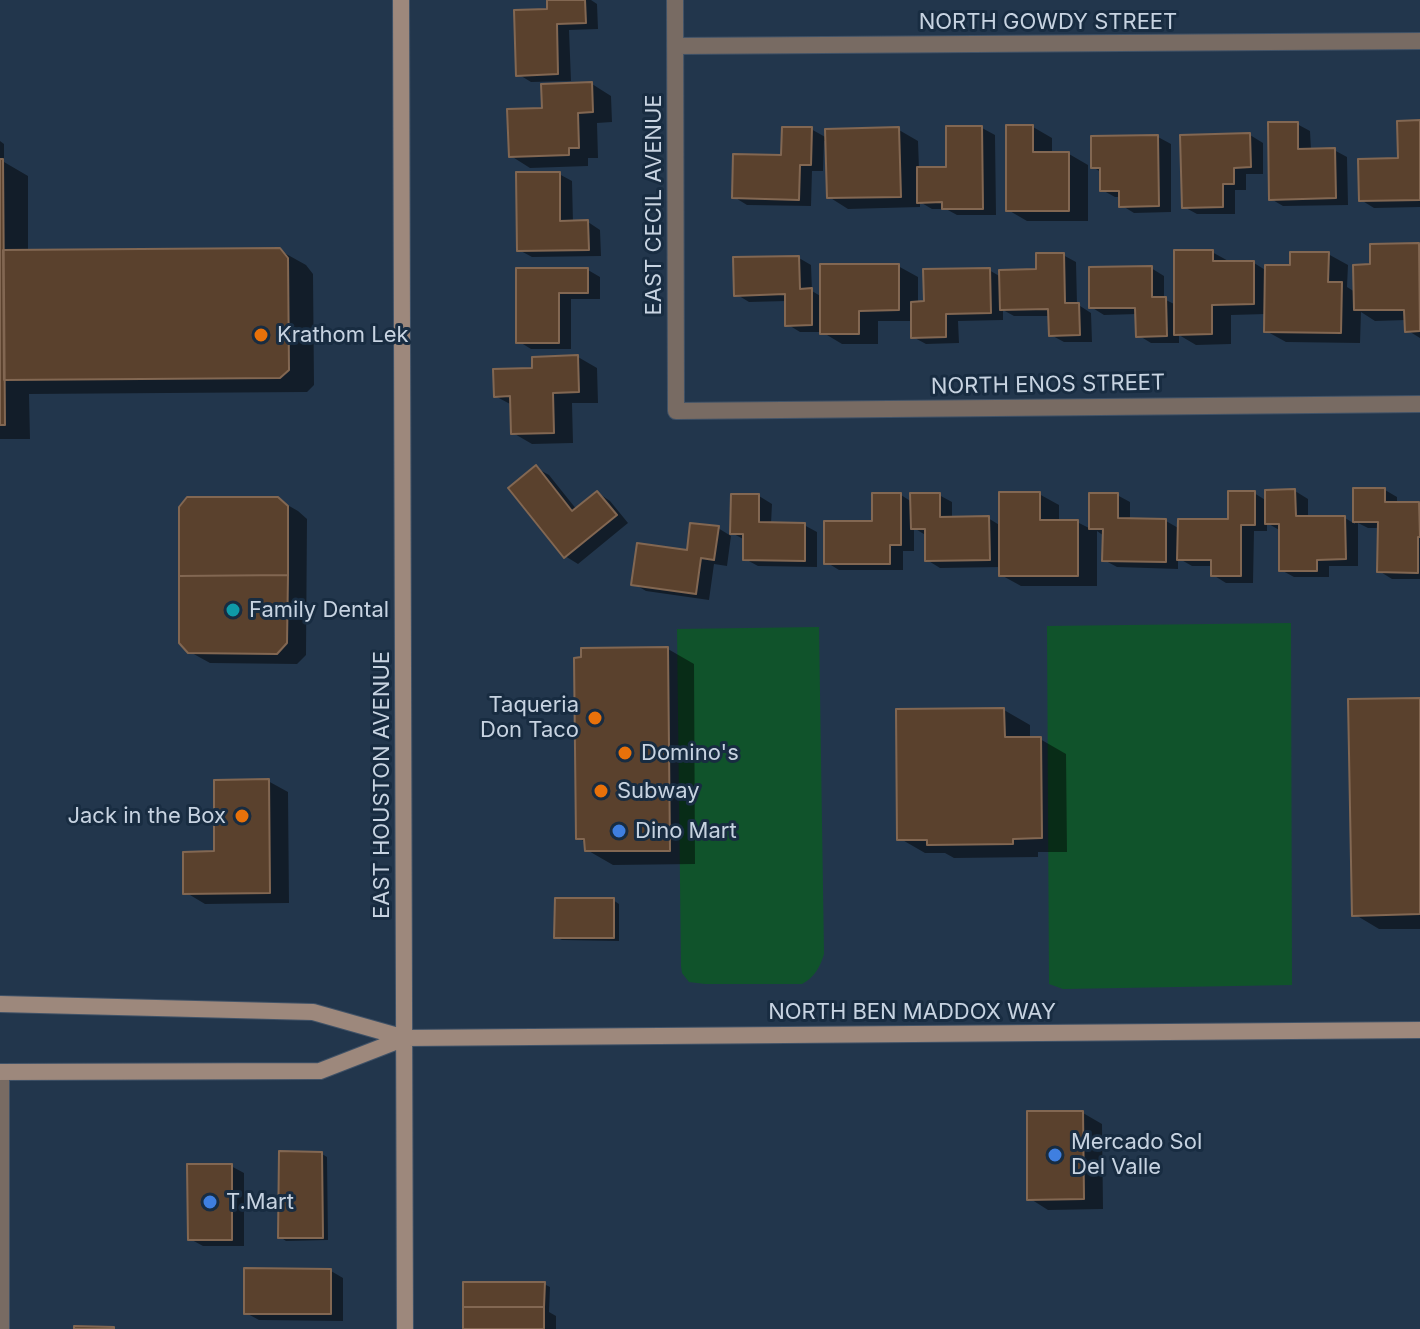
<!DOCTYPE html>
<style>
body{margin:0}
canvas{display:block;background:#22364c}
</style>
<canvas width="1420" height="1329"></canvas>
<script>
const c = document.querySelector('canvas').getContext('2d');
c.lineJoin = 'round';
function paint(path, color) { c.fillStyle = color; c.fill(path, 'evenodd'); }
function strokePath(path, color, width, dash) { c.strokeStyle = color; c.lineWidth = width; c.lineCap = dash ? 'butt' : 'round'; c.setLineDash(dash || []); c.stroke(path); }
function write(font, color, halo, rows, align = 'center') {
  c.font = font + ' Inter,sans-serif'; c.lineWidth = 6; c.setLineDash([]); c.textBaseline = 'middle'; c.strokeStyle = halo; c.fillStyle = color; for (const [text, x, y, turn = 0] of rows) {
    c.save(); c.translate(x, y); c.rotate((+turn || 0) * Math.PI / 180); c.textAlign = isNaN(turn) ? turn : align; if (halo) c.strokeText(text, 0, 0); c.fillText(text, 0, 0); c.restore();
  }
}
paint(new Path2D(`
 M1291,623L1292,985L1063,989L1049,984L1047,626Z
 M819,627L824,954C820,967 815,977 802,984H705L689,982L682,973L681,966L677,629Z`), '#10532b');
paint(new Path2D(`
 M549,0H591L597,4L598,29L569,30L571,81L531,82L518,74L549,11Z
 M592,84L611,96L612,122L597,123L598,158H588V166L530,168L511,156L544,110Z
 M1420,122V207L1374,208L1361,200L1400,160Z
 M1297,124L1310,131L1311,150H1334L1347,157L1348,205L1283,206L1271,199Z
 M1033,127L1052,138V154H1069L1088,165V221H1027L1008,210Z
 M982,128L995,135L996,215H957L946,209H932L920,202V207L848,209L829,197L827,141H824L823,171H812L811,206L747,205L734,197L783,157L811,129L827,138L899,130L918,141L919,169H948Z
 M1250,135L1263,143V174H1246V190H1235V214H1197L1184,207Z
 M1158,137L1171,144V212L1134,213L1121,205V197H1115L1102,190V173L1093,167Z
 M0,141L4,144V162L28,176V251L279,250L306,265L313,274L314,385L307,392L29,394L30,439H0Z
 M559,174L572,181L573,223L588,222L600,230L601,256L532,257L519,250Z
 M1419,245L1420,246V338L1407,330V320L1375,321L1361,312L1360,343L1286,342L1266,331L1267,314L1231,315V344L1196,345L1179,335V343H1151L1138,335V314L1104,315L1091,307L1151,268L1164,276V299L1176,305L1212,252L1232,263H1254L1267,271L1292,267L1328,254L1348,265L1347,287L1355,292L1373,266Z
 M1063,255L1076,262L1077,304L1091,313L1092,342H1064L1051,335L1050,316H1014L1003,310V320L958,321L959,343L926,344L913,337V321H878V344H842L822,332H800L787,324V301L749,302L736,294L799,258L811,265L812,291L822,297L898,266L918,277V303H926L989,270L1001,277L1038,271Z
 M518,270H588L600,277V299H571V349H531L518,341Z
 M578,357L597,368L598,403H572L573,443L532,444L513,433L512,405L495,396L534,370Z
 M536,468L549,475L577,510L598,493L610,501L628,523L578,564L565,556Z
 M1355,490H1385L1397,497V504L1420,505V579H1392L1379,571L1380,528H1368L1358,523V566H1329V577H1294L1281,570V531L1267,523V531H1254L1253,583H1226L1213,575V566H1192L1178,558V569L1117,567L1104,560V536L1097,531V586H1021L1001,575V567L940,568L927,560V536L914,528V551H903V570H839L826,562L874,523L901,495L912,502L939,495L952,502V519L988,518L1001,526L1039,494L1059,505V522H1077L1091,529V495H1117L1130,502V521H1166L1180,529L1230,521L1254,493L1267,501L1295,491L1308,499V518H1345L1355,524Z
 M759,496L772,504L771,524L804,525L817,532V567L758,566L745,559V540L732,533Z
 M277,499L298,511L307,519L306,655L297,664L210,663L190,652Z
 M718,528L731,536L727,566L714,564L709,600L646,591L634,584L688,552Z
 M668,649L694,664L695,864L613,865L587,850V843L578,838Z
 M1420,700V929H1379L1354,914Z
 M1004,710L1030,725V739H1040L1066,754L1067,852H1038V857L954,858L945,853H925L899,838Z
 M268,781L288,792L289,903L205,904L185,892Z
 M613,900L619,904V941L562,940L556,937Z
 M1083,1113L1102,1124L1103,1209L1048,1210L1029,1198Z
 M322,1154L327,1157L328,1240L286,1241L280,1237Z
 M231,1166L244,1173V1246H203L190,1239Z
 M331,1271L343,1278V1321L259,1320L246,1313Z
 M544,1284L550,1287L549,1312L556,1316V1329H465Z`), '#0007');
const building = new Path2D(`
 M547,0H585L586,23L557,24L558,74L516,76L514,10L547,9Z
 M592,82L593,112L578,113L579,148H569V155L509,157L507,109L542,108L541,84Z
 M1420,120V200L1359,201L1358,159L1398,158L1397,121Z
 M1268,122H1298V149L1335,148L1336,198L1269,200Z
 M1006,125H1033V152H1069V211H1006Z
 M946,126H982L983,209H942V202L917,203V167H946Z
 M782,127H812L811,165H800L799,200L732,198L733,154L781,155Z
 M899,127L901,197L827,198L825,129Z
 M1250,133L1251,167L1234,168V184H1223V207L1182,208L1180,135Z
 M1158,135L1159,206L1119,207V191H1100V168H1091V136Z
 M0,159H3L5,425H0Z
 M516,172H560V221L588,220L589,250L517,251Z
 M1419,243L1420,331L1405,332L1404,310H1354L1353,265L1370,264V244Z
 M280,248L288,258L289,370L280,378L4,380L3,250Z
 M1174,250H1213V261H1254V304L1212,305V334L1174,335Z
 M1290,252H1329L1328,282H1342L1341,333L1264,332L1265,265H1290Z
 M1036,253H1064L1065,303H1079L1080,335L1049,336L1048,309L1000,310L999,270L1036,269Z
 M799,256L800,289L812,288V325L785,326V294L734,296L733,257Z
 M820,264H899V310L859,311V334H820Z
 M1152,266V297H1166L1167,336L1136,337L1135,308H1089V267Z
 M516,268H588V293H559V343H516Z
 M990,268L991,313L946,314V337L911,338V302L924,301L923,269Z
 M578,355L579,392L553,393L554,433L511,434L510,396L494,397L493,369L532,368V357Z
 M536,465L572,511L597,491L617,515L564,558L508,488Z
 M1353,488H1385V502H1419L1420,537H1418V573L1377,572L1378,522H1353Z
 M1295,489L1296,516H1345L1346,559L1317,560V571H1279V524H1265V490Z
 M1228,491H1255V525H1241V576H1211V560H1177L1178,519H1228Z
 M999,492H1040V520H1078V576H999Z
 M872,493H901V545H890V564H824V521H872Z
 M910,493H940V517L989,516L990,560L925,561V529H911Z
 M1089,493H1118V518L1166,519V562L1102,561L1103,529H1089Z
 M731,494H759V522L805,523V561L743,560V534H730Z
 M187,497H278L288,506V575L179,576V507Z
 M690,523L719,526L714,560L701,558L696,594L631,585L637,543L687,550Z
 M288,575L287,643L277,654L188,653L179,643V576Z
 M668,647L670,851H585L584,839H576L574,658L581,657V648Z
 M1420,698V914L1352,916L1348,699Z
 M1004,708L1005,737H1041L1042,838L1013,839V844L927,845V840H897L896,709Z
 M269,779L270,893L183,894V852L214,851V780Z
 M555,898H614V938H554Z
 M1027,1111H1083L1084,1199L1027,1200Z
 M279,1151L322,1152L323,1238H278Z
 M187,1164H232V1240H188Z
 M244,1268L331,1269V1314H244Z
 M463,1282H545L544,1307H463Z
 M463,1307H544V1329H463Z
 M74,1326L114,1327V1329H74Z`);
paint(building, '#5a412d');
strokePath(building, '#826752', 2);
const minor = new Path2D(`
 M675,0L676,411L1420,404
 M676,46L1420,41
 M1,1329V1072`);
const secondary = new Path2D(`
 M401,0L405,1329
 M0,1004L313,1012L405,1038L1420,1030
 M0,1072L320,1071L405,1038`);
strokePath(minor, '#405267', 18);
strokePath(secondary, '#405267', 18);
strokePath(minor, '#786b63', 16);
strokePath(secondary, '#9d887c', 16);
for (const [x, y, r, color] of [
 [261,335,8,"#e8710a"],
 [233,610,8,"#0f9aa8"],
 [595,718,8,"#e8710a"],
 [625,753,8,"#e8710a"],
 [601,791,8,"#e8710a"],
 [242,816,8,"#e8710a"],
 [619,831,8,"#3f7fe0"],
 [1055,1155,8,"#3f7fe0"],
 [210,1202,8,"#3f7fe0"]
]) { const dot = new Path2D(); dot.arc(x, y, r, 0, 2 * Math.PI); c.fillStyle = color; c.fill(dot); strokePath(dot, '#182c41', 3); }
write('22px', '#c7d3e1', '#182c41', [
 ["NORTH GOWDY STREET",1048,22],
 ["EAST CECIL AVENUE",654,205,-90],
 ["NORTH ENOS STREET",1048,385,-1],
 ["EAST HOUSTON AVENUE",382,785,-90],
 ["NORTH BEN MADDOX WAY",912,1012]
]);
write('22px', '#c7d3e1', '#182c41', [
 ["Krathom Lek",277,335],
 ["Family Dental",249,610],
 ["Taqueria",579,705,"right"],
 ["Don Taco",579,730,"right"],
 ["Domino's",641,753],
 ["Subway",617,791],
 ["Jack in the Box",226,816,"right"],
 ["Dino Mart",635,831],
 ["Mercado Sol",1071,1142],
 ["Del Valle",1071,1167],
 ["T.Mart",226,1202]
], 'left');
</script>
